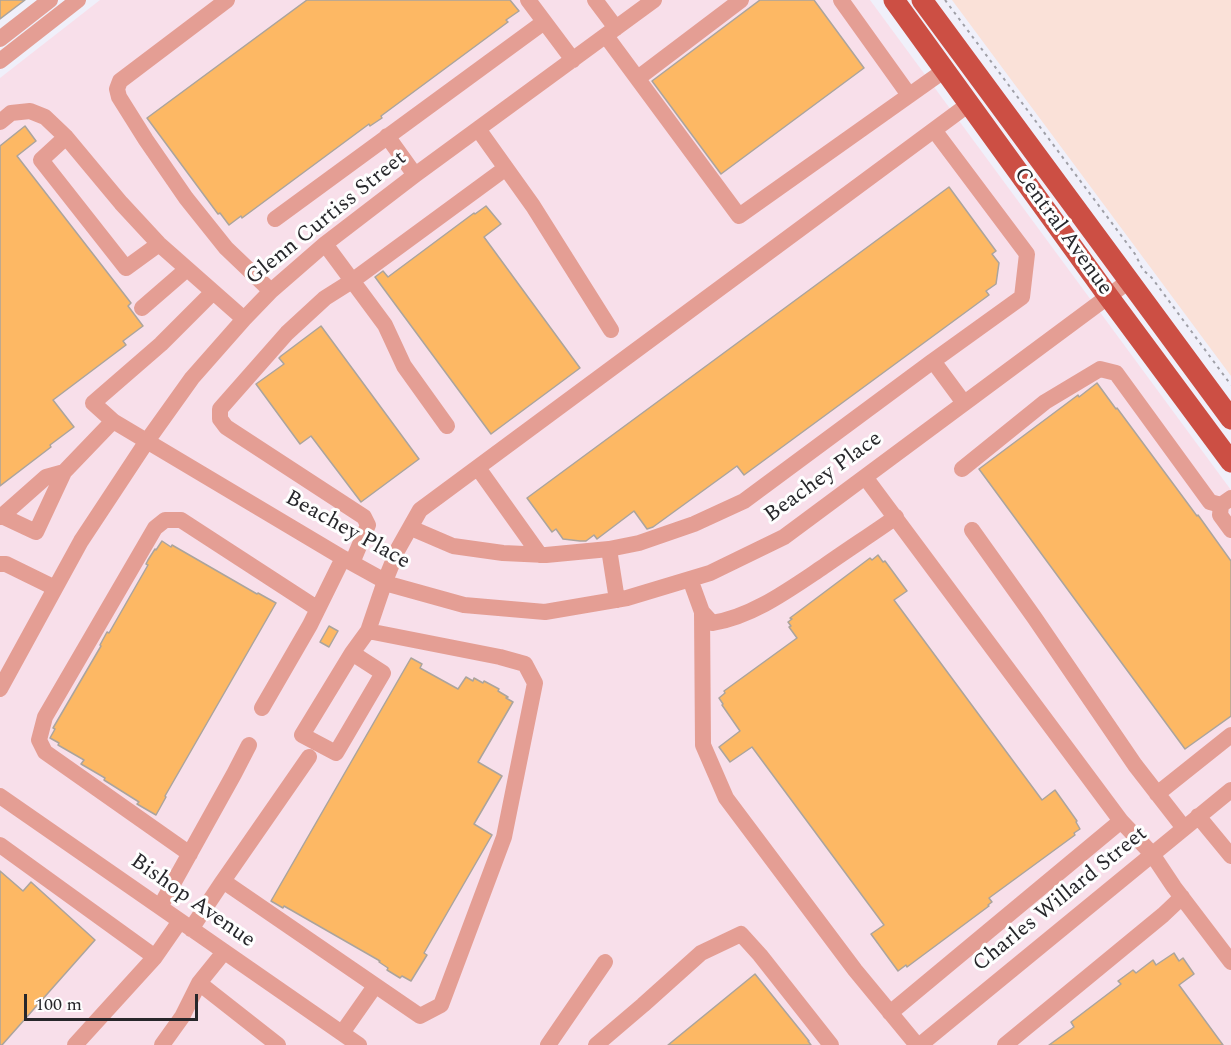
<!DOCTYPE html>
<style>
body{margin:0}
#map{position:relative;width:1231px;height:1045px;overflow:hidden;background:#f0f0fa;font-family:Spectral,serif}
canvas{display:block}
.scale{position:absolute;left:24px;top:994px;width:174px;height:27px;box-sizing:border-box;border:3px solid #27272b;border-top:0;padding-left:8px;font-size:18px;line-height:21px;white-space:nowrap;color:#27272b;-webkit-text-stroke:4px #fefefe;paint-order:stroke}
</style>
<div id="map">
<canvas width="1231" height="1045"></canvas>
<div class="scale">100 m</div>
</div>
<script>
const c = document.querySelector('canvas').getContext('2d');
c.lineJoin = 'round';
function paint(path, color) { c.fillStyle = color; c.fill(path, 'evenodd'); }
function strokePath(path, color, width, dash) { c.strokeStyle = color; c.lineWidth = width; c.lineCap = dash ? 'butt' : 'round'; c.setLineDash(dash || []); c.stroke(path); }
function write(font, color, halo, rows, align = 'center') {
  c.font = font + ' Spectral,serif'; c.lineWidth = 6; c.setLineDash([]); c.textBaseline = 'middle'; c.strokeStyle = halo; c.fillStyle = color; for (const [text, x, y, turn = 0] of rows) {
    c.save(); c.translate(x, y); c.rotate((+turn || 0) * Math.PI / 180); c.textAlign = isNaN(turn) ? turn : align; if (halo) c.strokeText(text, 0, 0); c.fillText(text, 0, 0); c.restore();
  }
}
paint(new Path2D(`
 M100,0H870L1231,490V1045H0V78Z`), '#f8dfea');
paint(new Path2D(`
 M952,0H1231V376Z`), '#fae1d8');
const building = new Path2D(`
 M0,0H25L0,19Z
 M307,0H510L519,11L506,20L508,22L381,116L382,118L370,126L369,124L242,218L241,216L229,225L220,213L218,214L147,118Z
 M760,0H814L864,68L721,174L652,81Z
 M25,126L36,141L17,156L131,303L128,306L143,326L123,341L126,345L53,400L74,427L50,445L51,447L0,486V146Z
 M949,187L996,251L992,254L999,263L996,284L986,291L989,295L744,475L737,466L653,527L647,529L634,511L597,539L594,535L586,541H580L563,539L556,529L552,532L527,498Z
 M486,206L501,224L484,237L580,368L491,434L375,277L383,271L388,277L474,213L475,214Z
 M321,326L419,459L361,502L311,436L300,444L256,384L284,364L279,358L281,356Z
 M1097,383L1116,409L1117,408L1197,516L1198,515L1231,561V716L1185,749L979,469L1078,395L1079,397Z
 M162,541L171,547L172,545L257,594L258,593L276,603L165,796L166,797L156,815L137,804L139,802L104,780L105,778L81,764L84,760L58,745L59,743L50,738L55,729L53,728L101,646L100,645L107,632L109,633L148,565L146,564L148,560L155,549L156,550Z
 M878,555L883,562L885,561L907,591L894,600L1042,800L1055,790L1077,821L1076,822L1080,829L1074,833L1075,835L989,898L992,902L988,905L989,906L907,967L906,965L898,971L871,934L884,925L752,747L730,762L719,747L740,731L722,705L723,704L719,698L725,693L724,691L797,638L789,627L791,626L788,622L792,619L790,618L870,558L872,560Z
 M329,626L338,631L329,647L320,642Z
 M411,658L422,664L420,668L458,689L466,677L473,681L474,678L483,683L484,681L499,689L498,691L508,697L506,698L513,702L478,762L502,776L474,824L492,835L424,953L427,955L411,981L402,976L400,978L387,970L388,968L379,962L380,961L284,906L283,908L271,901Z
 M0,871L23,891L31,882L95,940L2,1045H0Z
 M1174,953L1179,961L1183,958L1194,974L1179,985L1223,1045H1049L1074,1027L1071,1022L1121,984L1118,981L1133,970L1136,973L1153,960L1156,965Z
 M755,974L809,1041H808L811,1045H668Z`);
paint(building, '#fdb864');
strokePath(building, '#aba49d', 1.5);
strokePath(new Path2D(`
 M945,0L1135,254L1143,270L1152,278L1231,385`), '#9f9fa7', 2, [3, 4.5]);
strokePath(new Path2D(`
 M227,0L120,81L117,89L119,97L146,140L186,198L226,248L271,291
 M528,0L573,60
 M595,0L616,28
 M841,0L909,95
 M606,36L739,216L945,70
 M0,39L50,0
 M0,61L78,0
 M638,78L741,0
 M0,122L11,113L30,111L45,117L66,137L121,203L159,244L244,319
 M478,129L533,206L611,330
 M934,130L1027,254L1022,297L933,361L964,403
 M387,136L415,175
 M66,137L41,160L126,268L159,244
 M275,219L544,22
 M325,244L385,325L404,366L447,426
 M142,308L187,269
 M113,421L93,403L161,344L213,292
 M478,468L540,555
 M962,469L1045,402L1100,369L1116,373L1210,502L1221,505
 M865,477L1121,821
 M1231,498L1221,505L1220,515L1231,530
 M2,516L46,477L64,472
 M0,517L2,516L36,532L64,472L113,421L343,558L392,585L464,605L545,612L627,598L710,573L784,537L1129,281
 M411,528L453,546L503,553L546,555L609,549
 M972,530L1034,617L1135,765L1184,828
 M352,563L368,525L364,517L226,427L220,419V409L287,333L325,298L352,281L506,168
 M0,564H6L55,588
 M690,579L702,612L703,745L726,798L855,970L917,1045
 M617,600L609,549L639,543L694,524L744,501L933,361
 M702,612L712,623C752,617 790,589 823,567C847,550 872,534 896,517
 M352,653L383,673L336,753L302,735L352,653L368,631
 M0,689L81,541L147,441L192,378L244,319L271,291L325,244L415,175L654,0
 M262,708L310,625L343,558
 M1157,794L1231,735
 M0,796L359,1045
 M1198,816L1231,856
 M0,845L155,957L180,921
 M190,854L45,752L39,740L45,717L155,528L165,520H181L318,609
 M223,881L309,757
 M160,907L234,774L249,745
 M191,929L223,881L420,1016L441,1005L504,837L535,683L525,664L500,657L368,631L385,581L398,549L420,510L969,104
 M199,983L278,1045
 M890,1013L1121,821L1152,854L1174,887L1231,962
 M342,1033L375,986
 M75,1045L155,957
 M162,1045L182,1017L199,983L224,952
 M548,1045L605,962
 M596,1045L643,1005L701,953L741,934L760,955L831,1045
 M920,1045L1231,790
 M1005,1045L1163,915L1182,897`), '#e49e94', 16);
strokePath(new Path2D(`
 M894,0L1108,296L1231,462
 M922,0L1231,419`), '#cc4f44', 21);
write('22px', '#27272b', '#fefefe', [
 ["Glenn Curtiss Street",327,219,-39],
 ["Central Avenue",1062,232,54],
 ["Beachey Place",824,478,-36],
 ["Beachey Place",347,531,29],
 ["Charles Willard Street",1061,900,-39],
 ["Bishop Avenue",192,902,35]
]);
</script>
